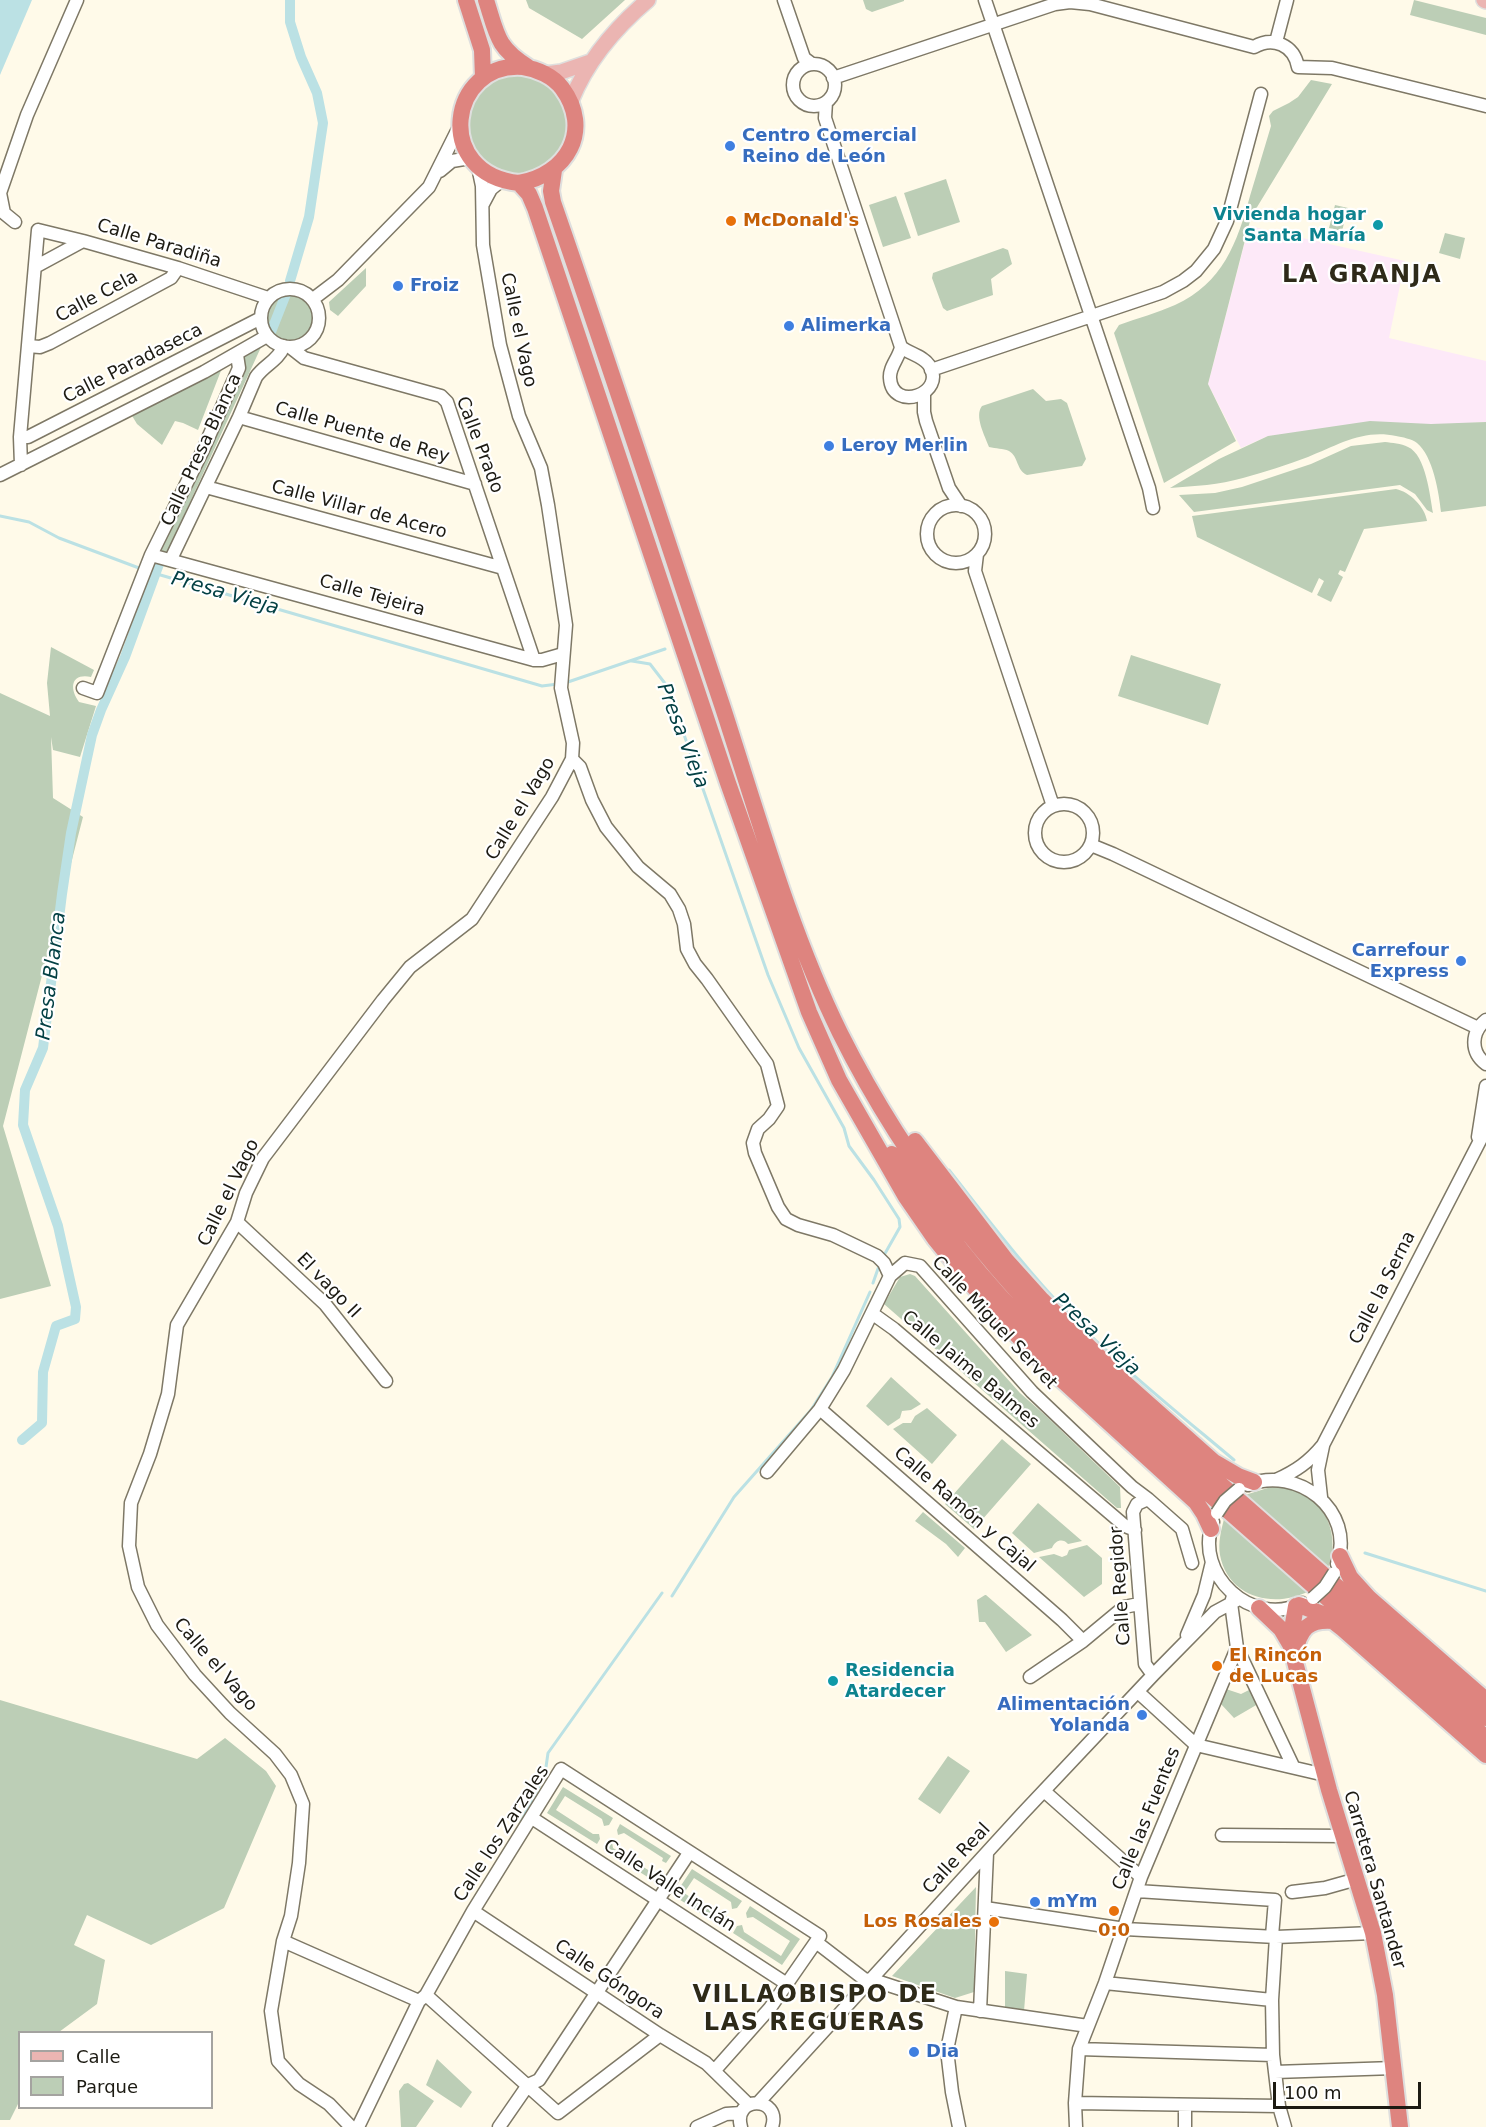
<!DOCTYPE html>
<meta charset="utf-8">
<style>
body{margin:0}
#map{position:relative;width:1486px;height:2127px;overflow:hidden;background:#fffae9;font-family:"DejaVu Sans",sans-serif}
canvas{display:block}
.legend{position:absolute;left:18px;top:2031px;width:195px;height:78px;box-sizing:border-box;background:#fff;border:2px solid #a4a3a0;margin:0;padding:8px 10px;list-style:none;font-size:18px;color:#1c1a12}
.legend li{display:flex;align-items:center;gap:12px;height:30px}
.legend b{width:30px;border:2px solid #a4a3a0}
.scale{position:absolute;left:1273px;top:2082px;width:148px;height:27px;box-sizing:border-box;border:3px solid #1c1a12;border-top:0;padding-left:8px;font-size:18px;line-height:21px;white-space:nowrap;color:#1c1a12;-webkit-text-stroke:4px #fff;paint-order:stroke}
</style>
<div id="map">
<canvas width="1486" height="2127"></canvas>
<ul class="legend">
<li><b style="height:8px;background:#ebb5b2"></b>Calle</li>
<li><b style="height:16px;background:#bcceb6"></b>Parque</li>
</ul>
<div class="scale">100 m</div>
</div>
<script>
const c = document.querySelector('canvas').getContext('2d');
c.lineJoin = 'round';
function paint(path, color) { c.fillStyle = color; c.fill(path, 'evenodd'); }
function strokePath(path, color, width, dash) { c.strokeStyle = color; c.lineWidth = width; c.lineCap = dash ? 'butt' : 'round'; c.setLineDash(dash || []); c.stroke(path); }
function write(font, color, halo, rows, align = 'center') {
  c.font = font + ' "DejaVu Sans",sans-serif'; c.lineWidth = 4.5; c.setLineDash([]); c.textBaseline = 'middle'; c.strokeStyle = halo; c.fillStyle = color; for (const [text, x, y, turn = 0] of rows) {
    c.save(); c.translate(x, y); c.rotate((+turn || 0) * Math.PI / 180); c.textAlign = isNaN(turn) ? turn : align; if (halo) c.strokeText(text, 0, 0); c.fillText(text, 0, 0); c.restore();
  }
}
paint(new Path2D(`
 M1249,226L1405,261L1389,338L1486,361V422L1268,436L1241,448L1208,384Z`), '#fde9f8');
paint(new Path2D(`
 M526,0H625L582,39L529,8Z
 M863,0H904V1L872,12L866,9Z
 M1414,0L1486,18V35L1410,15Z
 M468 125a50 50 0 1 1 100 0a50 50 0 1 1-100 0Z
 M1311,80L1332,84L1251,217L1208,384L1236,441L1164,483L1114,333L1119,325C1138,318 1157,313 1175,305C1223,283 1237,243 1250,196C1257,173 1264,149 1271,126L1269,116L1273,111L1289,103L1298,97Z
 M946,179L960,222L918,236L904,193Z
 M896,196L911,238L883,247L869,205Z
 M1335,205L1348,208L1342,231L1329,228Z
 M1445,233L1465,238L1460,259L1439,253Z
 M1003,248L1008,250L1012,264L991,279L993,295L947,311L943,308L932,278L933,273Z
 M366,268V286L338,316L330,310L329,302Z
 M267 318a23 23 0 1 1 46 0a23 23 0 1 1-46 0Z
 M262,345L169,548L166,552L157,549L221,419L245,361L244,356Z
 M222,368L198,430L183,423L175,421L162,445L137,424L131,414Z
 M1033,389L1046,401L1061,399L1067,403L1086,459L1082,466L1027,475C1016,470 1019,457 1009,451C1003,448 996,449 989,447C985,436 974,416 982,406Z
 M1370,421L1431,424L1486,422V506L1441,512C1439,493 1433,456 1417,443C1412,439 1402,437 1396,436C1363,429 1338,445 1308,457C1287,465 1265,472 1243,478C1219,485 1195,486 1170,488L1219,459L1268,436Z
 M1385,442C1392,443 1401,443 1408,447C1426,455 1430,496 1433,513L1427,510L1415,494L1400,485L1194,512L1179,495L1215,493L1242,487L1311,464L1351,446Z
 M1396,489C1410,492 1425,507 1427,521L1364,529L1345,572L1340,570L1338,574L1343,577L1331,602L1317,595L1324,581L1319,578L1312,593L1197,537L1192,516Z
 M51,647L94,670L91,677C71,673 69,688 79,702L96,706L80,757L53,750L51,737L53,798L83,817L3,1126L51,1286L0,1299V693L50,716L47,683Z
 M1131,655L1221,684L1208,725L1118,696Z
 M910,1274L915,1276L1020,1393L1045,1415L1120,1487L1121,1508H1117L884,1304L900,1277Z
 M891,1377L921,1404L911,1410L902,1411L900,1418L888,1426L866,1406Z
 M927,1408L957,1435L932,1464L893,1429L903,1423H911L915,1416Z
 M1002,1439L1031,1464L974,1529L945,1504Z
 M1271,1487C1277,1487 1283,1487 1289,1488C1326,1496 1342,1538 1327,1570L1245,1495Z
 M1038,1503L1082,1541L1068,1544C1063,1538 1055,1540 1052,1548L1034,1553L1012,1533Z
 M923,1512L965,1548L958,1557L946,1544L915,1521Z
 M1224,1519L1309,1591C1275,1609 1228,1598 1220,1555C1218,1542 1221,1531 1224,1519Z
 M1087,1545L1102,1558V1584L1084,1597L1039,1557L1054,1554L1062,1557L1067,1555L1069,1550Z
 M985,1595H986L1032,1635L1006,1652L985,1622H979L977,1600Z
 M1226,1689L1241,1694L1251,1689L1258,1704L1234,1718L1220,1703Z
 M0,1700L197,1759L225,1738L266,1771L276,1786L224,1908L151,1945L87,1915L74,1945L105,1960L97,2004L59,2032H20L19,2102L10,2120H0Z
 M948,1756L970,1771L940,1814L918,1799Z
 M563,1787L613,1818L609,1825L604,1826L602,1819L565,1796L556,1810L593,1834H599L600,1839L597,1844L547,1813Z
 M620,1824L671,1856L666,1863L662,1861L663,1858L624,1833L618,1835L617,1830Z
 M612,1842L613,1848L653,1873L655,1871L658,1874L654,1881L603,1849L607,1843Z
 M692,1869L742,1901L737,1908L732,1909L731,1902L694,1878L684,1893L721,1917L727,1916L728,1922L724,1928L674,1896Z
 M976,1887L974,1992L955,1998L892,1976Z
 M750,1906L800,1939L782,1965L733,1933L737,1926L742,1925L744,1932L781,1956L790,1941L753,1917L747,1918L746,1913Z
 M1005,1971L1027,1974L1024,2011L1005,2009Z
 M437,2059L472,2092L461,2108L426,2085Z
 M408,2083L434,2101L416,2127H401L399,2091L404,2084Z`), '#bcceb6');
paint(new Path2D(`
 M0,0H32L0,75Z`), '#bbe1e4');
strokePath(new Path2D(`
 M0,516L29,522L59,538L139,568
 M157,574L542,686L558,684
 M632,661L650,664L667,686L768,975L799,1048L844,1128L849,1146L874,1180L899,1219L900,1227L883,1257
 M565,683L665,649
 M949,1170C987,1218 1024,1267 1066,1311C1118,1365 1177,1412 1234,1460
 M873,1283L880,1263
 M1365,1553L1486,1591
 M672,1596L734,1497L811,1410L832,1377L870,1292
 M520,1824L545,1774L548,1753L662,1593`), '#bbe1e4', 3);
strokePath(new Path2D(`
 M290,281L309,217L323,123L317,93L301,57L290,22V0
 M271,332L286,294
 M22,1440L42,1423L43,1372L56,1326L75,1319L76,1307L58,1226L23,1125L25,1090L43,1048L62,894L71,833L92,735L101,710L125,657L159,564`), '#bbe1e4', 10);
const minor = new Path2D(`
 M784,0L804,58L812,64
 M985,0L1149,488L1153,508
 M1276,42L1287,0
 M793 85a21 21 0 1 1 42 0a21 21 0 1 1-42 0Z
 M833,78L1055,4L1070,2L1090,4L1254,47C1273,36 1294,45 1298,67L1332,68L1486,106
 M826,102L825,118L901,347C899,358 889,367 890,378C892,413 948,394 929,365C923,356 910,354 901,347
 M440,171L452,161L470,158
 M483,204L491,189L502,180
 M15,222L4,213L0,193L27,115L77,0
 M35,267L83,241
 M261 318a29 29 0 1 1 58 0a29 29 0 1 1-58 0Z
 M313,299L338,280L429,187L459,127
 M28,346L40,347L50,343L171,278L178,268
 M290,347L304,358L441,396L447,402L534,660
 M931,370L1163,292L1183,281L1196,271L1214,249L1227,221L1261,94
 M924,393V412L926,421L949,488L961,506
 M239,417L475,484
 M20,437H28L261,318
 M21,465L20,437L38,230L83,241L178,268L268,298
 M0,475L204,372L267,336
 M206,487L503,568
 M927 534a29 29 0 1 1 58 0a29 29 0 1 1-58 0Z
 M977,554L975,571L1053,806
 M151,555L202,452L239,368L237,355
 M171,559L239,417L256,377C264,365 278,361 284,346
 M83,688L97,693L151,555L534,660H542L563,654
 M572,759L580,767L592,800L606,827L638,867L670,894L679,909L684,924L687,949L695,964L707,979L767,1064L778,1106L769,1119L758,1129L753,1143L755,1153L778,1207L786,1219L798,1225L833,1235L877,1256L884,1263L890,1276
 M1035 833a29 29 0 1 1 58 0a29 29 0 1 1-58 0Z
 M1091,845L1113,854L1478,1028
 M1486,1020C1471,1032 1470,1052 1486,1064
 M1478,1137L1486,1086
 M237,1222L325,1304L386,1381
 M873,1314L894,1329L1125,1526L1135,1530
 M820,1409L1062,1620L1083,1641
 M767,1472L820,1409L844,1370L890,1276L905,1263L920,1266L1032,1392L1132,1487L1148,1499L1182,1529L1192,1563
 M1276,1480C1296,1471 1309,1462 1323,1445L1486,1129
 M1248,1485C1297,1465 1356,1510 1337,1564
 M1321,1497L1318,1470L1323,1446
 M1148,1499L1137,1504L1133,1512L1145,1664L1153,1675
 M1213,1522C1193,1574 1252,1629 1302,1603
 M1187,1635L1204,1595L1212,1562
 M1237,1648L1293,1766
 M1030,1677L1083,1641L1124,1607L1139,1604
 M1138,1692L1196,1745L1325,1775
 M1044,1791L1141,1877
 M532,1818L787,1984
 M1222,1835L1343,1836
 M1137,1891L1275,1900L1272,1936
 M1292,1892L1325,1888L1357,1879
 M985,1908L1125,1929L1276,1937L1373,1933
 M473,1911L660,2035L706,2063L749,2105
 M1276,1937L1272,2000L1273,2055L1279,2106L1285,2127
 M283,1941L419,2001
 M816,1942L868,1982
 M870,1979L956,2007L1088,2026
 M1105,1983L1272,2000
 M426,1995L558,2113L660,2035
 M956,2007L947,2050L952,2092L959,2127
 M980,2011L987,1853
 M1079,2049L1273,2055
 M1275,2072L1394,2068
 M758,2103L1022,1814L1153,1675L1215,1612L1239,1599
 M1075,2103L1279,2106
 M351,2127L329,2104L299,2084L278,2061L271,2011L283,1941L291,1916L299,1863L303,1804L291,1775L275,1754L230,1713L195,1675L157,1625L138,1587L129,1546L131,1503L150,1454L168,1394L177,1325L237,1222L246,1193L263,1158L383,1000L410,967L472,919L552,797L572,759L573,743L561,688L566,625L548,505L541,468L519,416L500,345L483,245L482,186L478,167
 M358,2127L419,2001L426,1995L473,1911L561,1769L820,1936L770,2008L715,2070
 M499,2127L528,2085L539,2080L689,1853
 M697,2127L726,2114L741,2113
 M741,2127C732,2095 782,2096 772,2127
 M1076,2127L1075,2103L1079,2049L1105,1983L1141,1877L1237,1648L1231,1603L1233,1596
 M1185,2127V2105`);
const major = new Path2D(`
 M1484,0L1486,1
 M546,74L561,72L590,62
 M571,101C587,61 615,28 648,0`);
const highway = new Path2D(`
 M466,0L482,50L483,78
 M486,0C497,34 496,47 528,67
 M554,170L551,191L553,202C611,369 666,537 722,705C758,815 789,929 840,1033C910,1173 1003,1286 1117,1393L1486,1718
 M519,183C567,175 593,130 562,88C553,76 537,69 523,67C449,61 432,174 519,183L529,194L535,208L728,783L809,1012L839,1080L906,1197L935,1239L974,1287L1011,1329L1049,1368L1196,1502L1204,1514L1211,1529
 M915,1141L1006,1260L1042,1300L1125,1383L1214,1462L1238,1476L1254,1482
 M892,1154C909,1179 926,1205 945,1229C992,1293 1049,1349 1107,1404L1486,1738
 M1340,1556L1350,1577L1369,1598L1486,1700
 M1299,1605L1325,1615L1343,1629L1486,1755
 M1296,1606L1291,1635V1647L1329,1790L1373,1933L1385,1995L1400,2127
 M1259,1608L1281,1629L1291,1646
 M1295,1652C1300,1629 1308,1619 1333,1621`);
strokePath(minor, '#7e7866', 15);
strokePath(major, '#dfdfde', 18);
strokePath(highway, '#dfdfde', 20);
strokePath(minor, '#fff', 12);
strokePath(major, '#ebb5b2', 15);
strokePath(highway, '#de847f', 16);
const minorBridge = new Path2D(`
 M1217,1513L1225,1501L1239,1489
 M1313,1598L1325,1587L1334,1573`);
strokePath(minorBridge, '#7e7866', 15, []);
strokePath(minorBridge, '#fff', 12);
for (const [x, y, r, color] of [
 [730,146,6,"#3f7fe0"],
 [731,221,6,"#e8710a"],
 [1378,225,6,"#0f9aa8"],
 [398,286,6,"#3f7fe0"],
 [789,326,6,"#3f7fe0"],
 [829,446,6,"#3f7fe0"],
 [1461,961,6,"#3f7fe0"],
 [1217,1666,6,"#e8710a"],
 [833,1681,6,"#0f9aa8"],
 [1142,1715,6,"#3f7fe0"],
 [1035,1902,6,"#3f7fe0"],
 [1114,1911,6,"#e8710a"],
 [994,1922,6,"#e8710a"],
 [914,2052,6,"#3f7fe0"]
]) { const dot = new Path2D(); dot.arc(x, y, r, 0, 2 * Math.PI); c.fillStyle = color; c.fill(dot); strokePath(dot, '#fff', 2); }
write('bold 18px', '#366cbe', '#fff', [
 ["Centro Comercial",742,136],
 ["Reino de León",742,157],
 ["Froiz",410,286],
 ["Alimerka",801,326],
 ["Leroy Merlin",841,446],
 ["Carrefour",1449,951,"right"],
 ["Express",1449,972,"right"],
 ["Alimentación",1130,1705,"right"],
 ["Yolanda",1130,1726,"right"],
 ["mYm",1047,1902],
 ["Dia",926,2052]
], 'left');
write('bold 18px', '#0d838f', '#fff', [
 ["Vivienda hogar",1366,215],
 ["Santa María",1366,236],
 ["Residencia",845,1671,"left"],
 ["Atardecer",845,1692,"left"]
], 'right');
write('bold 18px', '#c56008', '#fff', [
 ["McDonald's",743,221],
 ["El Rincón",1229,1656],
 ["de Lucas",1229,1677],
 ["Los Rosales",982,1922,"right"],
 ["0:0",1114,1931,"center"]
], 'left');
write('18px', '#1c1a12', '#fff', [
 ["Calle Paradiña",159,244,17],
 ["Calle Cela",97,297,-28],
 ["Calle el Vago",518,330,78],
 ["Calle Paradaseca",133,364,-27],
 ["Calle Puente de Rey",362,433,16],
 ["Calle Prado",479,445,69],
 ["Calle Presa Blanca",202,450,-65],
 ["Calle Villar de Acero",359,510,15],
 ["Calle Tejeira",372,596,16],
 ["Calle el Vago",521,809,-59],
 ["Calle el Vago",229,1193,-64],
 ["El vago II",328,1286,46],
 ["Calle la Serna",1383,1288,-63],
 ["Calle Miguel Servet",994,1323,47],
 ["Calle Jaime Balmes",970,1370,40],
 ["Calle Ramón y Cajal",964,1510,41],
 ["Calle Regidor",1121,1586,-94],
 ["Calle el Vago",215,1665,49],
 ["Calle las Fuentes",1147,1819,-68],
 ["Calle los Zarzales",502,1834,-57],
 ["Calle Real",957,1859,-47],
 ["Carretera Santander",1374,1880,74],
 ["Calle Valle Inclán",669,1886,33],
 ["Calle Góngora",609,1980,34]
]);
write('italic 20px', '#034044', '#fff', [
 ["Presa Vieja",225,594,16],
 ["Presa Vieja",682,736,69],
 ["Presa Blanca",52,976,-83],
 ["Presa Vieja",1096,1335,43]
]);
c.letterSpacing = '1.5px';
write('bold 24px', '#2e2a19', '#fff', [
 ["LA GRANJA",1362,276],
 ["VILLAOBISPO DE",815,1996],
 ["LAS REGUERAS",815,2024]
]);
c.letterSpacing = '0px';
</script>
